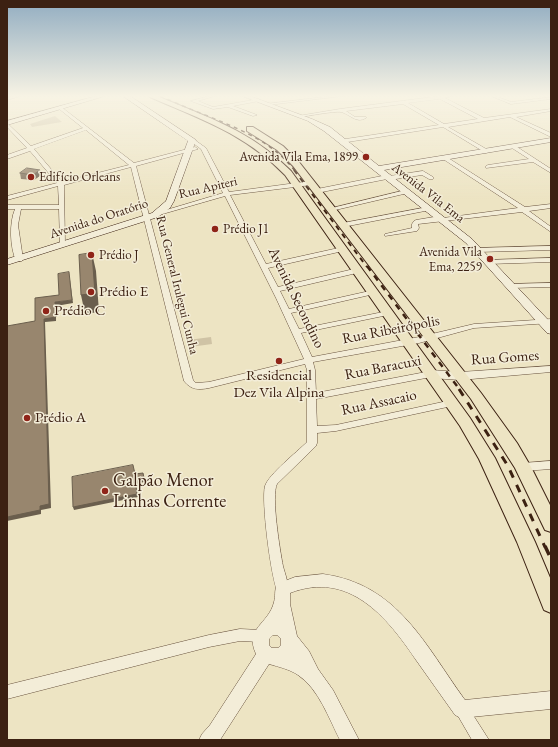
<!DOCTYPE html>
<meta charset="utf-8">
<style>
body{margin:0}
#map{position:relative;width:558px;height:747px;overflow:hidden;background:#ede4c3;font-family:"EB Garamond",serif}
canvas{display:block}
.frame{position:absolute;inset:0;border:8px solid #3c2112;pointer-events:none}
</style>
<div id="map">
<canvas width="558" height="747"></canvas>
<div class="frame"></div>
</div>
<script>
const c = document.querySelector('canvas').getContext('2d');
c.lineJoin = 'round';
function paint(path, color) { c.fillStyle = color; c.fill(path, 'evenodd'); }
function strokePath(path, color, width, dash) { c.strokeStyle = color; c.lineWidth = width; c.lineCap = dash ? 'butt' : 'round'; c.setLineDash(dash || []); c.stroke(path); }
function write(font, color, halo, rows, align = 'center') {
  c.font = font + ' "EB Garamond",serif'; c.lineWidth = 3; c.setLineDash([]); c.textBaseline = 'middle'; c.strokeStyle = halo; c.fillStyle = color; for (const [text, x, y, turn = 0] of rows) {
    c.save(); c.translate(x, y); c.rotate((+turn || 0) * Math.PI / 180); c.textAlign = isNaN(turn) ? turn : align; if (halo) c.strokeText(text, 0, 0); c.fillText(text, 0, 0); c.restore();
  }
}
paint(new Path2D(`
 M55,116L62,122L32,127L30,124Z
 M211,337L212,344L190,347L188,340Z`), '#cfc3a5');
const minor = new Path2D(`
 M15,96H21L7,100V98Z
 M209,96H215L198,101L213,107L259,99V101L233,106L257,115L253,116L228,107L213,109L191,101Z
 M332,96H343L268,105L266,104Z
 M440,96H452L445,98L484,118L551,109V111L516,117L551,133V137L510,117L448,127L488,150L489,151L486,153L443,127L341,143L338,141L339,140L439,125L403,104L346,111L355,117H366V118C356,124 350,114 341,112C334,111 308,116 300,117L298,116L340,109ZM440,99L478,119L444,124L408,103Z
 M491,96H496L511,102L551,97V99L511,104Z
 M60,106L134,163L195,147L198,149L136,166L193,380L196,383L209,382L304,359L276,298L225,196L159,215L156,213L223,193L201,149L189,140L192,138L206,148L229,192L311,181L314,183L311,185L230,195L266,264L343,247L346,249L343,251L268,268L278,287L358,268L362,270L361,272L280,291L289,309L374,290L378,292L374,294L291,313L299,329L388,311L392,313L388,315L301,333L312,357L419,337L474,324L551,319V323L474,328L419,343L313,362L315,370L316,393L431,371L436,374L431,377L316,399L317,426L336,425L452,400L457,403L452,406L336,431L317,433V443L316,446L277,484C271,496 280,550 283,566C285,574 290,585 286,593L282,595L278,593C271,579 261,500 265,486C269,474 297,452 307,442V370L305,364L209,388C199,390 191,390 184,381L131,167L64,185L65,245H61L60,244L59,209H21L18,225L23,259L22,261H16C10,247 9,223 15,209H7V205H59L58,186L7,200V196L57,183L30,151L7,159V155L27,148L7,127V123L31,146L83,128L58,108ZM86,130L129,165L62,182L34,149Z
 M514,145L551,169V173L533,162L486,168V166L488,165L529,159L512,148V146Z
 M445,156L525,207L551,204V208L529,211L551,227V232L522,212L418,224L419,228L417,231L385,236V234L412,228V224L414,221L416,220L440,216L443,218L518,208L443,159L442,158Z
 M423,171L433,177V179H429L422,175L389,180L387,179L317,193L314,191L317,189L387,175L389,176Z
 M406,190L409,192L408,193L331,211L328,209Z
 M428,207L431,209L430,210L343,227L340,225L343,223Z
 M551,246V250L477,252L474,250L477,248Z
 M551,258V262L488,264L484,262L488,260Z
 M551,283V287L510,288L506,286L510,284Z
 M551,461V469L523,471L519,470L518,467L519,464L523,463Z
 M240,629L261,630L266,632L268,636L266,640L261,642L240,641L209,647L7,699V685L209,635Z
 M461,702L466,704L489,740H472L454,709L456,704Z`);
const tertiary = new Path2D(`
 M551,366V372L460,380L431,378L427,377L425,374L427,371L431,370L460,372Z
 M323,574C398,584 425,645 465,700L551,691V709L461,718L455,715C442,697 429,678 416,660C387,617 349,570 290,593V604L297,636L309,651L318,669L333,690L359,740H340C329,719 319,689 298,675C289,669 279,667 269,664L220,740H199L202,734L210,725L256,654C244,628 269,624 274,602C276,596 274,591 277,584L295,577ZM273,635H277L281,639V645L278,648H272L269,645V639Z`);
const secondary = new Path2D(`
 M96,96H105L7,125V121Z
 M123,96H130L196,140L174,201L170,208L158,217L7,265V259L152,213L166,201L188,141Z
 M242,96H250L312,119L330,127L379,166L551,138V142L384,170L472,239L551,323V334L547,333L466,243L324,131L308,121Z`);
const primary = new Path2D(`
 M149,96H157C209,118 250,130 291,171L470,418L495,458L535,542L551,580V613L544,610L517,542L479,459L460,426L285,175C244,133 202,120 150,97Z
 M247,127H253L283,146L299,162L481,393L517,443L531,467L551,507V532L545,530L515,468L471,399L293,166L277,150L247,131Z`);
strokePath(minor, '#68523e', 1);
strokePath(tertiary, '#68523e', 1);
strokePath(secondary, '#3c2112', 1);
strokePath(primary, '#3c2112', 2);
paint(minor, '#f3edd8');
paint(tertiary, '#f3edd8');
paint(secondary, '#f3edd8');
paint(primary, '#ede4c3');
strokePath(new Path2D(`
 M160,96C176,103 192,110 208,116C241,130 273,142 295,171`), '#3c2112', 1.5, [4, 4]);
strokePath(new Path2D(`
 M294,170L367,267`), '#3c2112', 2, [5, 5]);
strokePath(new Path2D(`
 M367,266L460,390`), '#3c2112', 2.5, [6, 6]);
strokePath(new Path2D(`
 M459,389L508,466L545,547`), '#3c2112', 3, [8, 8]);
strokePath(new Path2D(`
 M545,546L551,559`), '#3c2112', 3.5, [10, 10]);
paint(new Path2D(`
 M40,170L41,175L34,180L21,179L20,173Z`), '#83735f');
paint(new Path2D(`
 M40,170L41,175L34,180L33,175Z
 M92,253L96,271L99,312L85,314L81,295Z
 M69,272L73,303L56,306V321L45,322L51,508L41,510V514L7,521V517L40,506L44,319L55,302L72,300Z
 M143,473L144,482L136,484L138,497L74,510L73,507L135,480Z`), '#6a5e4d');
const building = new Path2D(`
 M27,168L40,170L33,175L20,173Z
 M92,253L95,293L81,295L79,255Z
 M69,272L72,300L55,302L56,317L44,319L49,504L40,506V510L7,517V326L35,321V298L59,295L58,274Z
 M133,465L135,474L143,473L144,478L135,480L137,494L73,507L72,477Z`);
paint(building, '#98866e');
strokePath(building, '#6a5e4d', 1);
const sky = c.createLinearGradient(0, 0, 0, 200);
sky.addColorStop(0, '#92adc1');
sky.addColorStop(0.48, '#f7f3e4');
sky.addColorStop(1, '#f7f3e400');
c.fillStyle = sky;
c.fillRect(0, 0, 558, 200);
for (const [x, y, r, color] of [
 [366,157,4,"#8f2418"],
 [31,177,4,"#8f2418"],
 [215,229,4,"#8f2418"],
 [91,255,4,"#8f2418"],
 [490,259,4,"#8f2418"],
 [91,292,4,"#8f2418"],
 [46,311,4,"#8f2418"],
 [279,361,4,"#8f2418"],
 [27,418,4,"#8f2418"],
 [105,491,4,"#8f2418"]
]) { const dot = new Path2D(); dot.arc(x, y, r, 0, 2 * Math.PI); c.fillStyle = color; c.fill(dot); strokePath(dot, '#f3edd8', 1.5); }
write('13px', '#3c2112', '#f3edd8', [
 ["Avenida Vila Ema, 1899",358,157,"right"],
 ["Edifício Orleans",39,177],
 ["Prédio J1",223,229],
 ["Avenida Vila",482,252,"right"],
 ["Ema, 2259",482,267,"right"],
 ["Prédio J",99,255]
], 'left');
write('13px', '#3c2112', '#f3edd8', [
 ["Rua Apiteri",208,188,-13],
 ["Avenida Vila Ema",428,193,38],
 ["Avenida do Oratório",99,219,-18],
 ["Rua General Irulegui Cunha",177,285,76]
]);
write('15px', '#3c2112', '#f3edd8', [
 ["Prédio E",99,292],
 ["Prédio C",54,311],
 ["Residencial",279,376,"center"],
 ["Dez Vila Alpina",279,393,"center"],
 ["Prédio A",35,418]
], 'left');
write('15px', '#3c2112', '#f3edd8', [
 ["Avenida Secondino",296,298,64],
 ["Rua Ribeirópolis",391,330,-11],
 ["Rua Gomes",505,358,-4],
 ["Rua Baracuxi",383,368,-11],
 ["Rua Assacaio",379,403,-12]
]);
write('18px', '#3c2112', '#f3edd8', [
 ["Galpão Menor",113,481],
 ["Linhas Corrente",113,502]
], 'left');
</script>
